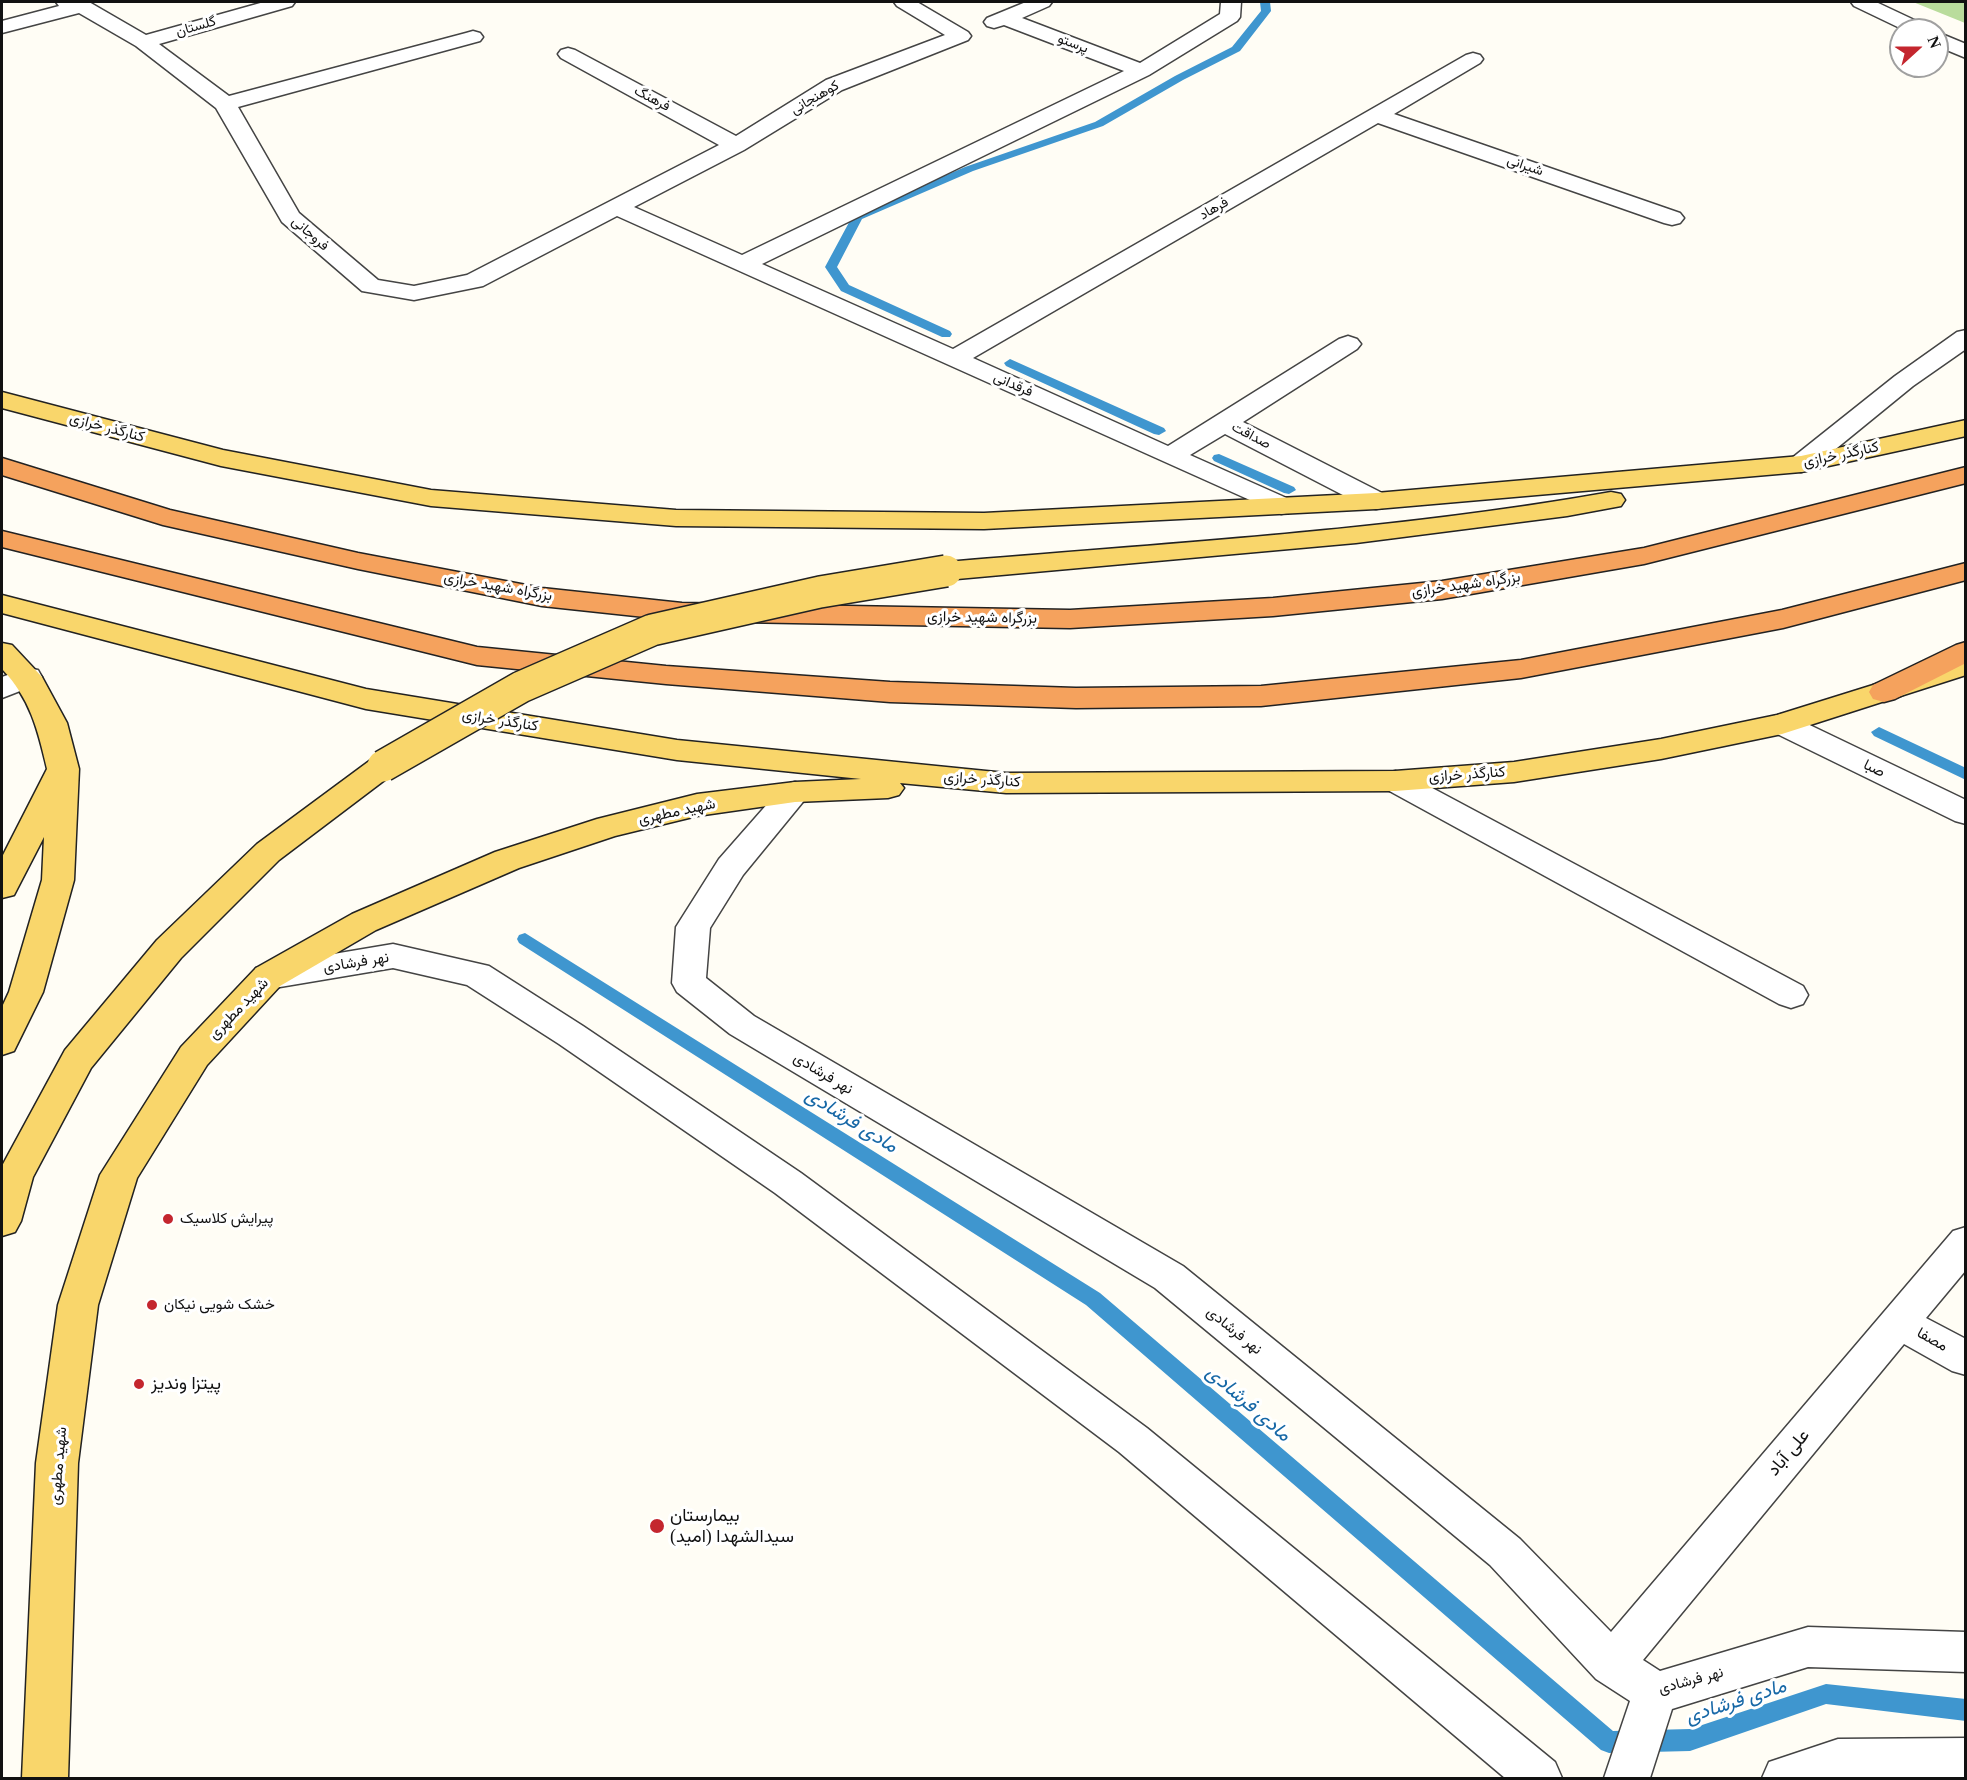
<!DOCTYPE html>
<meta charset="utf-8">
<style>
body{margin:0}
#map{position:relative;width:1967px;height:1780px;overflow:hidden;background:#fffdf5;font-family:"Times New Roman",serif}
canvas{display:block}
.frame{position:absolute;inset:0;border:3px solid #111;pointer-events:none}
.north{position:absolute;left:1889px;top:18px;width:60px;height:60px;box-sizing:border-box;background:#fff;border:2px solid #a0a0a0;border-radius:50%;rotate:69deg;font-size:16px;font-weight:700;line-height:24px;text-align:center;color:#111}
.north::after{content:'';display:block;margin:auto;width:21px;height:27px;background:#c4262e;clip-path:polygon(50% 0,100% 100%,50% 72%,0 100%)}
</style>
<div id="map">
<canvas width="1967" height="1780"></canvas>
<div class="frame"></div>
<div class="north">N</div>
</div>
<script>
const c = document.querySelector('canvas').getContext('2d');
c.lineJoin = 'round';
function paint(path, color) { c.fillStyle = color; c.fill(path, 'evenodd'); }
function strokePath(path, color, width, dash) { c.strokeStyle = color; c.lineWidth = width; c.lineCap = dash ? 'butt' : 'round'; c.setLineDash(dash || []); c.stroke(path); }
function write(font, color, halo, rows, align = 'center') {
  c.font = font + ' "Times New Roman",Vazirmatn,serif'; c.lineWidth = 6; c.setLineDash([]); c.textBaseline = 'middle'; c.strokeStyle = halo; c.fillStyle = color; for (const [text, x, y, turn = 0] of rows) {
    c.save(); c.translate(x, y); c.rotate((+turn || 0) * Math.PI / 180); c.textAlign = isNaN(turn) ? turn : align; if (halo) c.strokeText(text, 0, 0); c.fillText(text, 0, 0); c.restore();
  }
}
paint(new Path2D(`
 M1913,2H1965V23Z`), '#b9dc9c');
paint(new Path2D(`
 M1260,2H1270L1271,11L1240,51L1183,80L1103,126L973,171L862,219L837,267L849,285L950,331L952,334L950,337H942L841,291L825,267L853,215L965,167L1095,122L1175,76L1232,47L1261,11Z
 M1010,359L1164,428L1166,431L1159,435L1154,434L1006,366L1004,363Z
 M1219,454L1294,487L1296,490L1289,494L1284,493L1214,461L1212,458L1214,455Z
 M1879,727L1966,768V780L1874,736L1871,732Z
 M525,933L1100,1293L1613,1731L1690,1729L1826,1684L1966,1699V1721L1826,1704L1690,1751L1609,1753L1601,1750L1086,1305L519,943L517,939L519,935Z`), '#3f96cf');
const minor = new Path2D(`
 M56,2H89L146,35L264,2H295L292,6L159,44L229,96L466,33L473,31L480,33L483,37L480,41L238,107L299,213L378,280L414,286L467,275L719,145L561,58L558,54L561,50L568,48L575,50L736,136L826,80L945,35L897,6L894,2H917L968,32L971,36L968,40L842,90L744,150L634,207L742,255L1124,71L1004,25L994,28L987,26L984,22L987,18L1026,2H1052L1049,6L1022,18L1140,63L1220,14L1221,2H1241L1240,17L1237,21L1149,75L762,264L953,349L1466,55L1473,53L1480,55L1483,59L1480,63L1394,114L1680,213L1684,218L1680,223L1672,225L1664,223L1378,123L973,358L1168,446L1339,339L1348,336L1357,339L1361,344L1357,349L1243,422L1386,495L1390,501L1386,507L1376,509L1366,507L1225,434L1190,455L1291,500L1295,506L1291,512L1281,514L617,216L483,286L414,300L362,291L282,222L216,108L136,46L79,13L2,33V21L59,6Z
 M1851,2H1876L1927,26L1930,30H1904L1854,6Z
 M1937,32L1966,44V58L1937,46Z
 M1966,330V349L1913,386L1810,470L1801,472L1792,470L1788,464L1792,458L1895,376L1957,332Z
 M27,668L38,670L42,677L38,684L2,698V677Z
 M1782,714L1793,717L1966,800V824L1955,821L1771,731L1767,724L1771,717Z
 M1395,771L1406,774L1803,986L1808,995L1803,1004L1791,1008L1779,1004L1384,788L1379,781L1384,774Z
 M795,782L806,785L811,792L743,875L710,928L706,978L754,1016L1183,1266L1520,1539L1611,1632L1953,1231L1966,1227V1270L1926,1318L1966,1339V1375L1952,1371L1904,1344L1643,1660L1660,1671L1808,1627L1966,1632V1672L1808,1667L1672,1709L1650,1778H1604L1630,1701L1596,1679L1490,1565L1155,1288L730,1034L677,992L672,983L676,927L719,859L784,785Z
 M393,944L489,966L583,1026L801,1173L1147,1428L1555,1762L1562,1778H1505L1119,1452L775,1193L559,1044L467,985L393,968L268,989L256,986L251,977L256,968L268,965Z
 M1966,1738V1778H1762L1769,1762L1838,1739Z`);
const major = new Path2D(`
 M2,392L223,450L431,490L676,510L984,513L1376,493L1801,456L1966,420V436L1801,472L1376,509L984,529L676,526L431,506L221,466L2,408Z
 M1611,492L1621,494L1625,500L1621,506L1567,516L1356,543L946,580L936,577L932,571L936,565L946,562C1168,543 1392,531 1611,492Z
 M2,595L366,689L677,740L1006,773L1395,771L1514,762L1661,739L1777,715L1966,656V675L1782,734L1661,759L1514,782L1395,791L1006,793L900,783L904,788L899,795L888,798L795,802L697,816L615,836L519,868L376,930L280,986L207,1065L137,1178L98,1305L78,1463L68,1778H22L36,1463L58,1305L100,1175L181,1047L256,968L352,914L495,852L597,819L697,794L795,782L861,779L677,760L366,709L2,613Z
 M2,643L12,645L42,677L67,723L79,769L74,880L43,992L14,1051L2,1055V1007L9,992L42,880L44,837L14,895L2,898V857L47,769C38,730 30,698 2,669Z
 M383,756L394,759L399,766L394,773L279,860L181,958L91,1068L33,1177L21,1221L15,1232L2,1236V1166L65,1050L157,940L257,844L372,759Z`);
const highway = new Path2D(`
 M2,458L170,510L358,553L542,588L682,603L1070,610L1273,598L1442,581L1644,548L1966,467V483L1644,564L1442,599L1273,616L1070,628L682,621L542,606L358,569L163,525L2,475Z
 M2,531L477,647L666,666L890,682L1076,688L1261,686L1521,660L1782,610L1966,563V580L1783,628L1521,678L1261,706L1076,708L890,702L666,684L477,665L2,547Z
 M1966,642V663L1895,699L1884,702L1873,699L1869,692L1873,685L1956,645Z`);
strokePath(minor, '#444', 3);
strokePath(major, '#222', 3);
strokePath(highway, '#222', 3);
paint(minor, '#fff');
paint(major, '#f9d66b');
paint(highway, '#f5a25d');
const majorBridge = new Path2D(`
 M383,766L521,687L652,630L820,592L946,571`);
strokePath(majorBridge, '#222', 34, []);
strokePath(majorBridge, '#f9d66b', 31);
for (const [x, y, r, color] of [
 [168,1219,6,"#c4262e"],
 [152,1305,6,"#c4262e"],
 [139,1384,6,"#c4262e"],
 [657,1526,8,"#c4262e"]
]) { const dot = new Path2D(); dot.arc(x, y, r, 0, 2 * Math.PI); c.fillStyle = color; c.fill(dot); strokePath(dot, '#fff', 2); }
write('14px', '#111', '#fff', [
 ["گلستان",196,27,-16],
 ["پرستو",1073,44,21],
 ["کوهنجانی",815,98,-30],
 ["فرهنگ",652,99,28],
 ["شیرانی",1525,166,19],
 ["فرهاد",1214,209,-30],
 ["فروجانی",310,234,41],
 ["فرقدانی",1013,385,24],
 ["صداقت",1251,436,28]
]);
write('15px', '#111', '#fff', [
 ["کنارگذر خرازی",107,428,15],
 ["کنارگذر خرازی",1841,455,-12],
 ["بزرگراه شهید خرازی",1466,585,-8],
 ["بزرگراه شهید خرازی",498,587,10],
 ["بزرگراه شهید خرازی",982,618,1],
 ["کنارگذر خرازی",500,721,9],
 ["صبا",1874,769,26],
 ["کنارگذر خرازی",1467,775,-4],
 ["کنارگذر خرازی",982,780,4],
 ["شهید مطهری",677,812,-12],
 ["نهر فرشادی",356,963,-9],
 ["شهید مطهری",239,1009,-46],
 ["نهر فرشادی",823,1074,31],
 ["نهر فرشادی",1234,1331,39],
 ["مصفا",1932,1340,29],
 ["شهید مطهری",59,1466,-85],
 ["نهر فرشادی",1691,1681,-15]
]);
write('15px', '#111', '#fff', [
 ["پیرایش کلاسیک",180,1219],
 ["خشک شویی نیکان",164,1305]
], 'left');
write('18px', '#111', '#fff', [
 ["پیتزا وندیز",151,1384],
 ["بیمارستان",670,1516],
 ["سیدالشهدا (امید)",670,1537]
], 'left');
write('18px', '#111', '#fff', [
 ["علی آباد",1789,1453,-50]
]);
write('italic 20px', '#1768a6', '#fff', [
 ["مادی فرشادی",851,1121,32],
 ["مادی فرشادی",1248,1404,41],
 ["مادی فرشادی",1736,1702,-18]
]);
</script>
